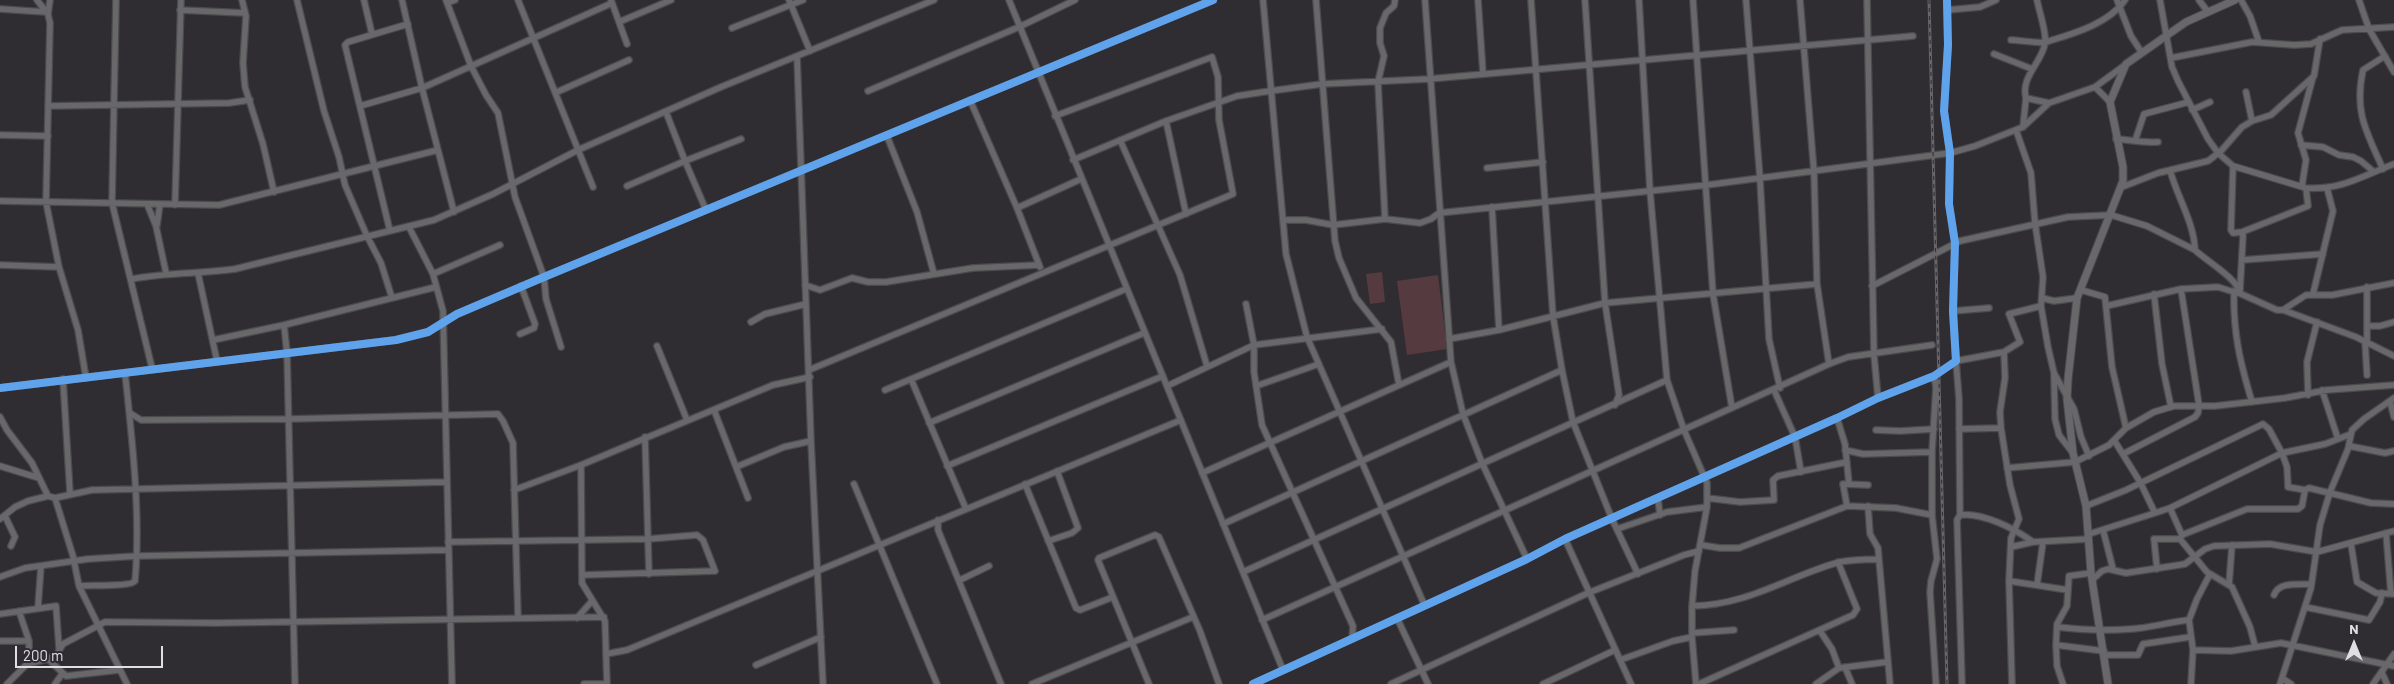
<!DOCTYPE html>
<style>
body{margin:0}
#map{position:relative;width:2394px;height:684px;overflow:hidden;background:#2f2d32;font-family:Barlow,sans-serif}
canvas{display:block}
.north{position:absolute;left:2329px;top:619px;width:50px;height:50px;-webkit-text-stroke:4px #2f2b34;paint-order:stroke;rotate:0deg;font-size:14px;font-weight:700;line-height:20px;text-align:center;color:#e0dee3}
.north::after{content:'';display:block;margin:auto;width:18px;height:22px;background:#e0dee3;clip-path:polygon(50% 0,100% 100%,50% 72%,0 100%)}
.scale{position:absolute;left:15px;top:646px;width:148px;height:22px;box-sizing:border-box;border:2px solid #e0dee3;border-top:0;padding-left:6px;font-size:15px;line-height:18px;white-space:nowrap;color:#e0dee3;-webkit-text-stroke:4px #2f2b34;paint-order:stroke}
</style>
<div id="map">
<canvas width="2394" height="684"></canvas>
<div class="north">N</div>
<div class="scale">200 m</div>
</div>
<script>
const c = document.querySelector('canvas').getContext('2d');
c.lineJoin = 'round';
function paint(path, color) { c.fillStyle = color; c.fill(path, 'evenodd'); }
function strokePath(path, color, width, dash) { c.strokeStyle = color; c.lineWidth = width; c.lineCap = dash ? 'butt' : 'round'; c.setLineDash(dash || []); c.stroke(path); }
paint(new Path2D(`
 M1382,272L1385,302L1370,304L1366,274Z
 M1438,275L1447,349L1407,355L1397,281Z`), '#553b40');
const minor = new Path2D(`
 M37,0L48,14L50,23L46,202L59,267L78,330L86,378
 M116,0L112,203L152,368
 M242,0L246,16L243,63L245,87L263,144L274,192
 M297,0L324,111L339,157L345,185L367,236L381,263L392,298
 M364,0L372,34
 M402,0L422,88L454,212
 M446,0L471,66L486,95L498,113L515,197L544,277L546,299L561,347
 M518,0L593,187
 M611,0L627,44
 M789,0L810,51
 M1009,0L1283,670
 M1263,0L1286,254L1307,337L1424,604
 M1316,0L1335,241L1339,258L1356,298L1391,342L1399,385
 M1425,0L1451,362L1463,414L1482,463L1527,559
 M1478,0L1483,73
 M1531,0L1553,316L1562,370L1573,422L1612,519L1638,574
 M1585,0L1605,303L1619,395L1615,405
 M1639,0L1650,191L1667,380L1684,430L1707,483V507L1695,571L1692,606V637L1696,684
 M1693,0L1713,294L1732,408
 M1746,0L1760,179L1769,339L1780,388
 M1800,0L1814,172L1817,284L1829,364
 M1867,0L1874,355L1878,398
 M2037,0C2039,11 2047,33 2045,43C2043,61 2020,77 2026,98L2049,103
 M2117,0L2131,36L2142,53
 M2160,0L2172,67L2178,81L2208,139L2218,153L2233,166
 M2199,0L2208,12
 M2241,0L2250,16L2259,42
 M2359,0L2369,29L2394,72
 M447,3L455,0
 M0,9L46,12
 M180,10L245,13
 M1948,10L1980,7L1996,0
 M48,14L50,0
 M619,22L671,0
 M732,28L803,0
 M2011,40C2019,40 2040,44 2046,42C2072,34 2109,24 2125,0
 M1994,54L2032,69
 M797,56L811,441L823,684
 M2171,58L2252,42L2294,45L2311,44L2342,30L2394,27
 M2095,87L2125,65
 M868,91L1019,27L1075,0
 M557,92L629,60
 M2246,92L2252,121
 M970,100L1017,208L1040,267
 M48,106L229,103L250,100
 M360,106L422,88L612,3
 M2192,110L2210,102
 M666,112L685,161L741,139
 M1166,121L1186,214
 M2023,127L2026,98
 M2016,130L2031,173L2035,223L2043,277L2041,306L2048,347L2054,373L2074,409L2081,437L2089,456
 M0,135L48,136
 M887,136L917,212L934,274
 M2116,139C2131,140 2143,143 2158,142
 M1120,140L1180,275L1207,366
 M2135,141L2144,114L2189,102
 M2301,145L2323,147L2339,155L2353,157L2361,161L2374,172
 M1073,160L1166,121L1237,96L1270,91L1322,84L1429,79L1913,36
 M1487,168L1543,162
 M2383,169C2366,131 2354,112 2363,70L2385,56
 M2170,170C2177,197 2194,222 2195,250C2205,260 2240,280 2239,293L2277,310H2283L2306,295H2332L2394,283
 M627,186L685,161L706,210
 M2302,186L2306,160L2298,133L2313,77
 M2122,187L2158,173L2208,161L2221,151L2242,127L2252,121L2271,115L2314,76L2320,39
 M0,201L219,205L438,150
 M147,204L156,226L166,273
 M175,205L181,0
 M1492,207L1499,330
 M1017,208L1081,179
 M1385,219L1378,82L1384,56L1380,43V28L1386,13L1394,6L1395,0
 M1283,220H1306L1333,225L1385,219L1420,223L1431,219L1439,213L1707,185L1950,153L1975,146L2023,127L2049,103L2095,87L2110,102
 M157,225L160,204
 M409,227L433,274L443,311L452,684
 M390,231L345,45L348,42L408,24
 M2242,232L2308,206L2306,188
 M2242,260L2323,254
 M0,265L59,267
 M198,273L217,361
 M433,274L500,245
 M132,279C166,272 201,274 235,269L434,220L493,194L578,150L721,87L934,0
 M805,285L820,290L852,278L868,282H886L973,268L1039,265
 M1872,286L1960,241L2068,217L2111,215L2147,226L2195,250
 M2181,289L2218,287L2237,293
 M2240,290L2243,236L2242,232L2233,233L2231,230L2233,166L2306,188C2342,190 2362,176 2394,164
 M2234,291C2233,333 2240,362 2252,402
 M2154,294L2162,364L2171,407
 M2313,294L2333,211L2327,188
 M2042,298L2054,301L2077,298
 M1246,304L1254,345V372L1262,425L1353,626L1352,639
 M2106,306L2181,289L2199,405L2198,413L2195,417L2123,454
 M2283,310L2356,337L2394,356
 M1953,311L1989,308
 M751,322L765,314L806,304
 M284,325L287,353L295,684
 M2367,326H2380L2394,322
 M520,334L534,328L535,324L521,286
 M1449,339L1499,330L1605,303L1817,284
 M213,340L284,325L436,287
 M2365,341L2367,375
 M2367,342V287
 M657,346L687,420
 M809,370L1233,194L1219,120L1218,77L1212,57L1055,116
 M2054,375L2055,419L2059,435L2073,453
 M63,379L70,493
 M911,379L966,509
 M1167,386L1254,345L1382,329
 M1256,386L1319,364
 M0,388L396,340L428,332L457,314L544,277L1213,0
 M885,390L1126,289
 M1774,390L1795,437L1801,472
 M2322,390L2338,439
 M2308,395L2307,362L2317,322
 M2390,401L2394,417
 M714,410L748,498
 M130,413L141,420L289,419L498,414L503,421L513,443L518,618
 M0,417L7,430L32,463L48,496
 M1837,418L1845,444L1849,484
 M929,423L1144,333
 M2126,428L2154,412L2174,406H2215L2285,398L2327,390L2394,385
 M1959,429L2001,428
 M1876,430L1900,431L1934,429
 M645,437L649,574
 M2349,446L2385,453L2394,451
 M1845,450L1863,454L1932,452
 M581,465L582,583L605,621L607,684
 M0,466L39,478
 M947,466L1163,376
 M736,467L784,447L811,441
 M2007,468L2075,462L2109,445L2126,428L2112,367L2105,297L2081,290
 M1202,473L1451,362
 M854,484L937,684
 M1025,484L1076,608L1080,610L1113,597
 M514,490L581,465L773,385L810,377
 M55,498L73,556L79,586L127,684
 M1707,498L1740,502L1774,500L1773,480L1778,476L1847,462
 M1658,499L1660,515
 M1847,506L1843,484L1868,485
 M1868,506L1870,534L1878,548L1890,684
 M2086,506L2126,490L2263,424L2269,429L2282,453L2325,444L2351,434
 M2170,508L2182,535
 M2155,513L2170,508L2282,453L2287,467L2288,487L2305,490
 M1932,515V452L1936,387L1934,376
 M1960,515C1983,512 2015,529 2033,542
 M5,516L15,537L11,546
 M0,519L15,507L28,501L48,496L55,498L92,490L447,482
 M938,520V530L1001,684
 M1223,524L1562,370
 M1617,529L1667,512L1707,507
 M2103,530L2113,569
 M2386,533L2391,594
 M2089,534L2155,513L2140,482L2114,440
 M1565,539L1631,684
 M1048,541L1072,533L1078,528L1057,471
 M448,542L648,539L697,535L703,540L715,571L582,575
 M2351,544L2357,582L2376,593L2394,594
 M1701,545L1720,548H1739L1847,506L1896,508L1932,515L1937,559L1931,581L1930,592L1936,684
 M2011,547L2033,542L2089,539
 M2157,569L2154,539H2180
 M1243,572L1667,380
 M0,577L25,568L88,559L137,556L448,550
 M960,580L989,566
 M2092,580L2102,571L2108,569L2126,573L2179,565L2185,564L2205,549L2214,546L2270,544L2317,552L2394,531
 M2009,581L2068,590
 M2037,585L2043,542
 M2229,585L2232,545
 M79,586C90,585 131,587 135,581C141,515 132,438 125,373
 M2274,595C2279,581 2299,585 2311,584
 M1692,606C1748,605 1785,578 1836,563C1850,559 1865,560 1879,559
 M38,607L41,566
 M2305,607L2369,620L2380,602L2382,593
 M19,611L29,641V664
 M0,614L56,606L59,648
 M577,618L592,601
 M1397,618L1428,684
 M1262,620L1829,364L1848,357L1932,345
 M2057,627C2082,630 2106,631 2131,629C2150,628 2169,622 2189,620
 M1820,631L1832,649L1839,668
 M1692,633L1734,630
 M0,641H29
 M2056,645L2104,651
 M2255,646L2250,627L2232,587L2207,572L2180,539L2182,535L2247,509H2298L2302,506L2305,490L2309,488L2371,503L2394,504
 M2193,650L2231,651L2281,643L2394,666
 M606,654L627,650L1181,420
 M2105,655H2138L2143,644L2190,637
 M48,659L66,676L119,670
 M1620,660L1673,641L1692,637
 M756,665L821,637
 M1845,667L1852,684
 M2382,673L2387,684
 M2282,678L2291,684
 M7,684L27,664L48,659L57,654L63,644L105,622L216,623L604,617
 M55,684L62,674
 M584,684H607
 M1032,684L1193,617
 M1149,684L1098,560L1099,558L1155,535L1159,537L1200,631L1219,684
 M1253,684L1527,559L1565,539L1837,418L1878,398L1934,376L1956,361L1953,311L1955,243L1949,204L1950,153L1944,111L1948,45L1947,0
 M1391,684L1588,593L1684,555L1699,551
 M1543,684L1615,650
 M1699,684L1853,615L1857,609L1838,562
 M1816,684L1839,668L1887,662
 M1962,684L1957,520L1960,515L1959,399L1956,361L2004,352
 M2012,684L2009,581L2011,538L2019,519L2010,485L2001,428L2000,412L2005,378L2004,352L2020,342L2009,314L2041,306
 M2063,684L2057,666L2056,645L2057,624L2067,606L2069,576L2091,573
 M2191,684L2193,650L2189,620L2197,599L2210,574
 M2280,684L2311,588L2320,525L2330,492L2348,449L2352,430L2364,419L2394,398
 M2373,684L2394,654`);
const tertiary = new Path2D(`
 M2108,684L2091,573L2086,506L2073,453L2067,399L2068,379L2077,298L2123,181V167L2110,102L2126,64L2186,22L2235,0`);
strokePath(minor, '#4b4a4d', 8);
strokePath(tertiary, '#4b4a4d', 9);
strokePath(minor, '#68686a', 5.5);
strokePath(tertiary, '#68686a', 7);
const rail = new Path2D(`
 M1929,0L1947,684`);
strokePath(rail, '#666669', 3);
strokePath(rail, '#2f2b34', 1, [4]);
strokePath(new Path2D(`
 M0,388L396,340L428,332L457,314L544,277L1213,0
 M1253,684L1527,559L1565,539L1837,418L1878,398L1934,376L1956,361L1953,311L1955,243L1949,204L1950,153L1944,111L1948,45L1947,0`), '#60a3ed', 8);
</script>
